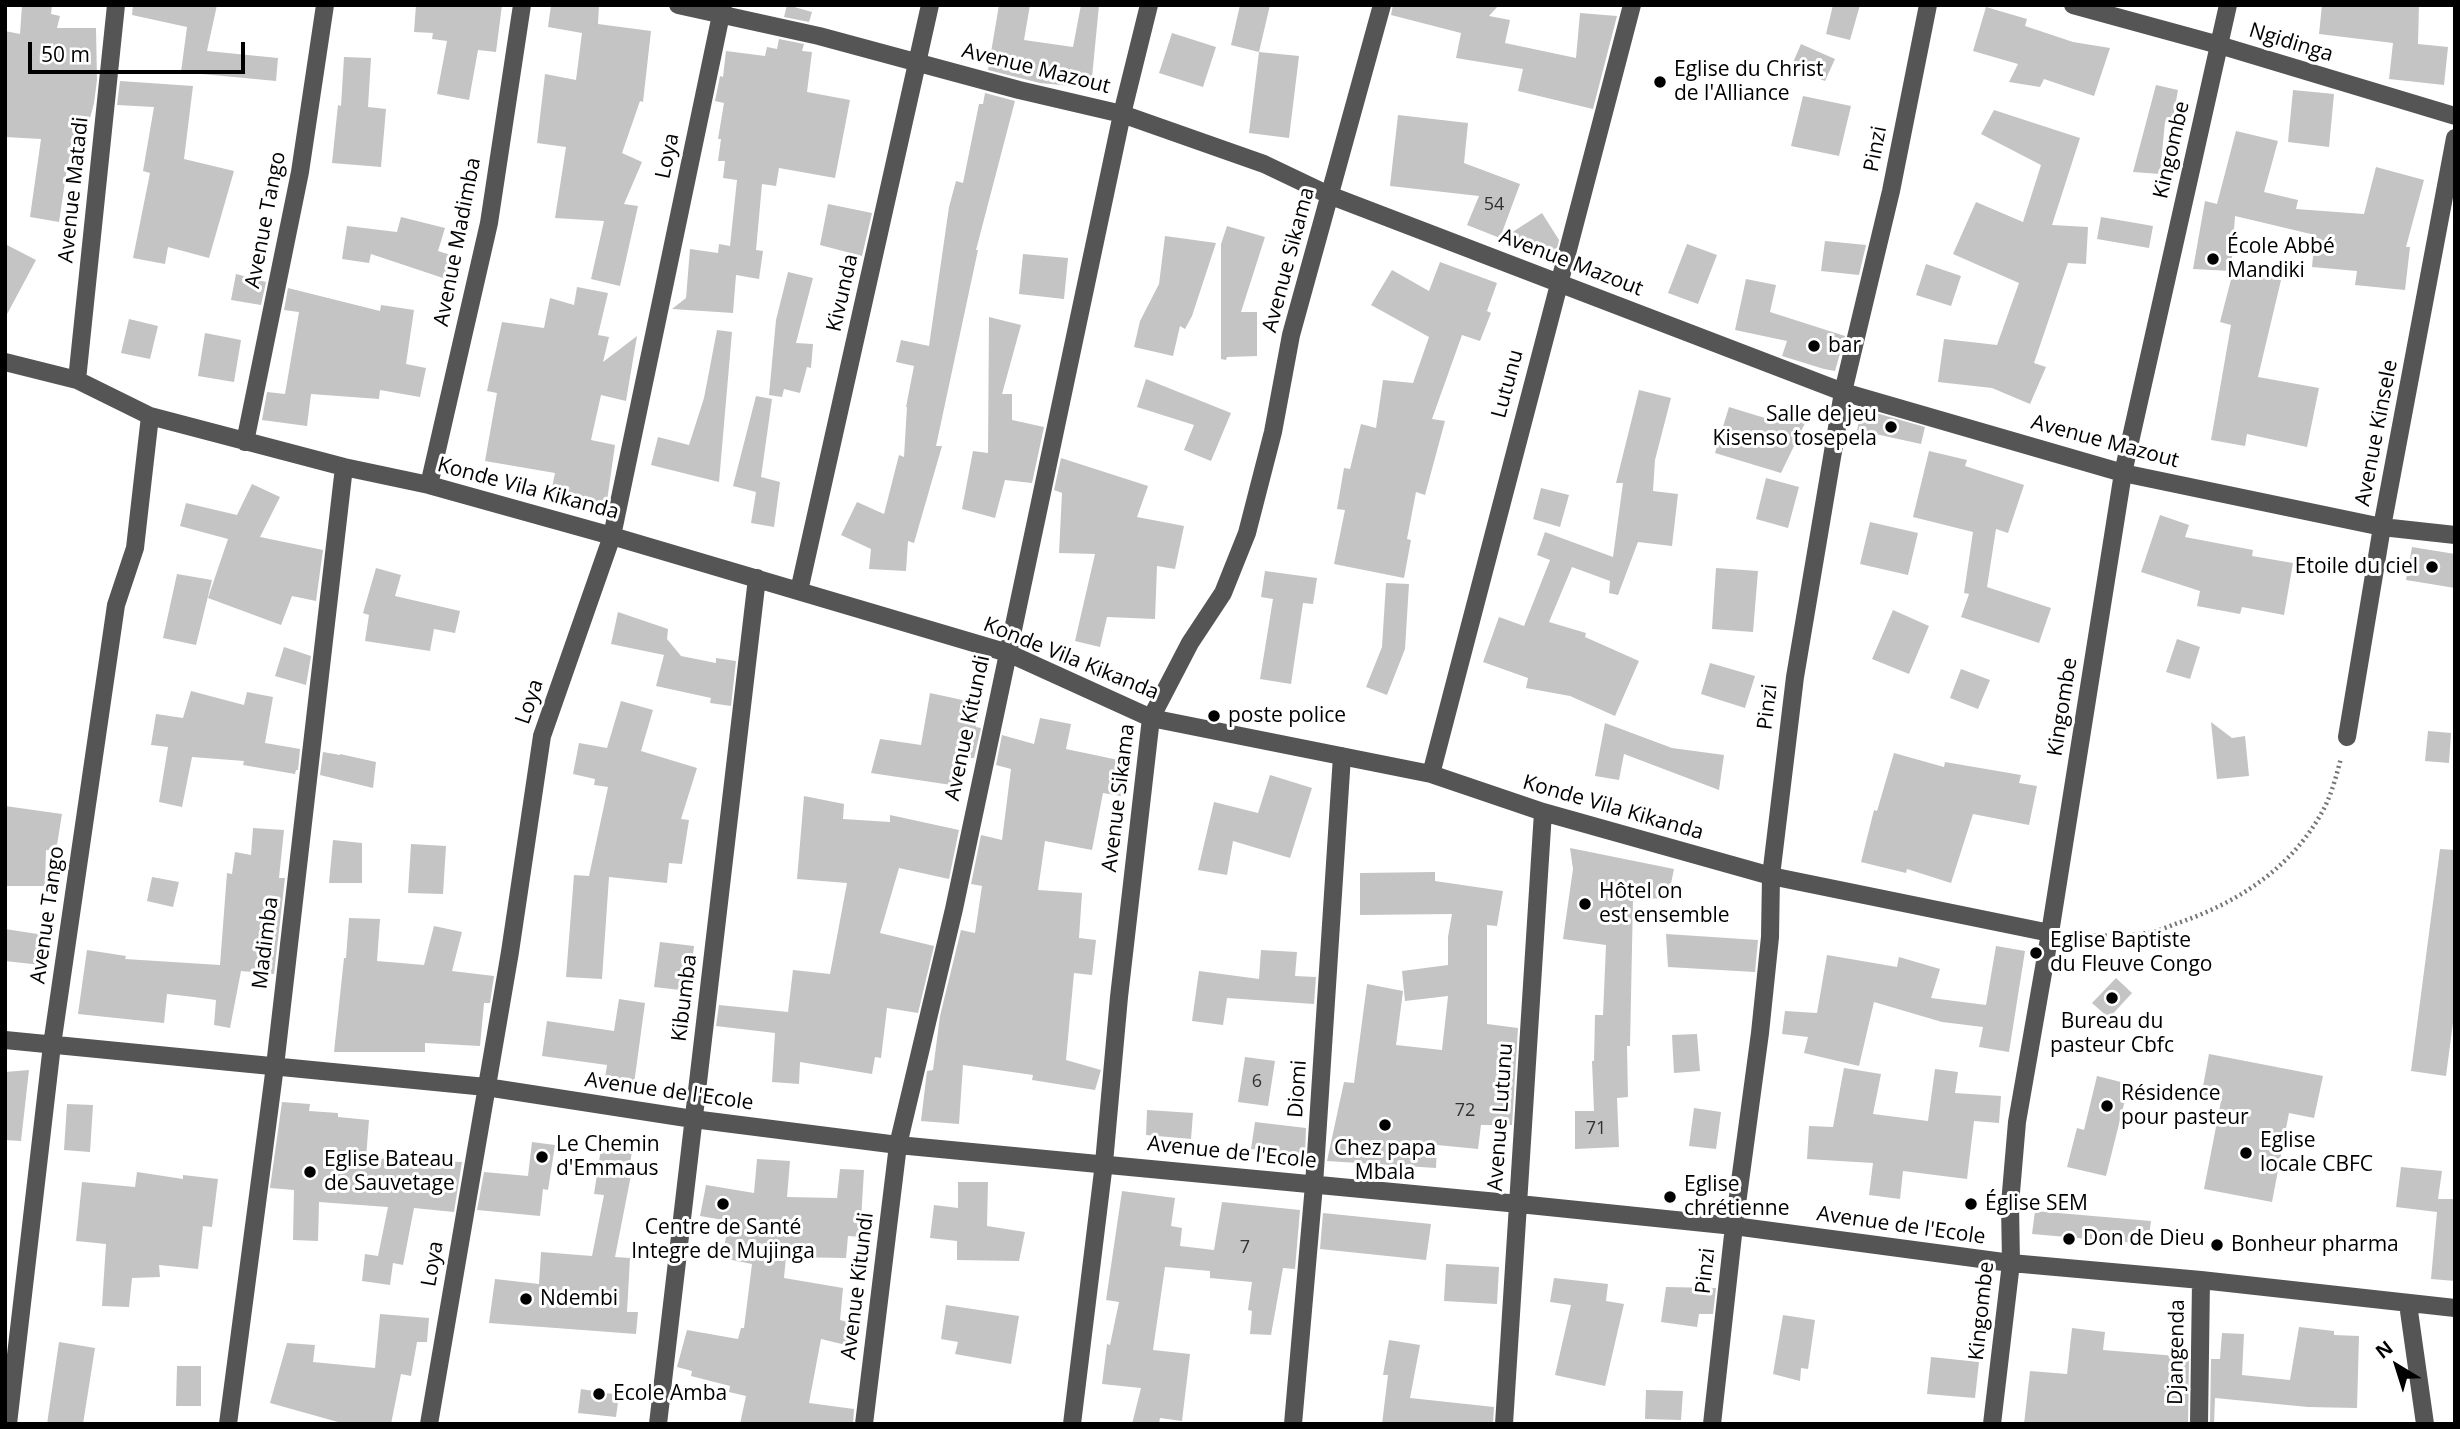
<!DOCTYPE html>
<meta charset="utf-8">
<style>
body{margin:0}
#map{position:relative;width:2460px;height:1429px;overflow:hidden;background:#fff;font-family:"Open Sans",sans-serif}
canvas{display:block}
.frame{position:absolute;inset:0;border:7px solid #000;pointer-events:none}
.north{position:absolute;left:2362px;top:1331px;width:70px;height:70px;-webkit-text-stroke:5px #fff;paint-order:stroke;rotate:322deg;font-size:19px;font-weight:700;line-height:28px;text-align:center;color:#000}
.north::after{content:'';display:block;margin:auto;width:24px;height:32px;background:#000;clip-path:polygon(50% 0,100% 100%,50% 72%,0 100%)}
.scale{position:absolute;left:28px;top:42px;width:217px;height:32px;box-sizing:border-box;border:4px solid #000;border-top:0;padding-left:9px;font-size:21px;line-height:24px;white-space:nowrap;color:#000;-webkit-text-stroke:5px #fff;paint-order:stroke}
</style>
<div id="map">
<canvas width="2460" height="1429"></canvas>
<div class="frame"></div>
<div class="north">N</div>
<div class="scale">50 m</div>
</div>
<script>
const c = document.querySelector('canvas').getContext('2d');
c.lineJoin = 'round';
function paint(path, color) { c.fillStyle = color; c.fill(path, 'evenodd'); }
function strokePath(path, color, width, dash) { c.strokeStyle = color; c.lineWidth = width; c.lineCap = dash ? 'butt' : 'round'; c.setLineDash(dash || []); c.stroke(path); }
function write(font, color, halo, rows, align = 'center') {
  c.font = font + ' "Open Sans",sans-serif'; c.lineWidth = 6; c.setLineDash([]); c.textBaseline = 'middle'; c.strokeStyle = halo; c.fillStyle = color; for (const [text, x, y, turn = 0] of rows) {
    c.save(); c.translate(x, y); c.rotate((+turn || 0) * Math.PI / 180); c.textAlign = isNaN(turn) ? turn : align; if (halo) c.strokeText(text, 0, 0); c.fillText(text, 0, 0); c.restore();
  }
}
paint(new Path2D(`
 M22,5H52L51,14L60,16L57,28H96L97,80L94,103L90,118L84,117L74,163L68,162L59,222L30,217L41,139L5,137V31L20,34Z
 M133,5H217L207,51L278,58L276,81L181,72L187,27L132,15Z
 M416,5H502L496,52L478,50L469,100L437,94L447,41L432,39L433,33L414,32Z
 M551,5H599L598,24L651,31L643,102L640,101L622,153L642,162L624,204L638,206L620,286L591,279L604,221L555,218L566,147L537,143L545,74L576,80L582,33L548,27Z
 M787,5L812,12L809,22L784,17Z
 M999,5H1030L1024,40L1073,47L1081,5H1099L1091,88L1040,83L988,70Z
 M1240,5H1270L1259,52L1231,45Z
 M1393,5H1499L1489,16L1510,20L1505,43L1576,58L1580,13L1617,16L1593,109L1518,91L1523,69L1456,58L1461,33L1391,15Z
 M1833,5H1860L1850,40L1826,34Z
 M2322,5H2419L2418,44L2448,47L2444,85L2389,79L2393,43L2319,34Z
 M1986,7L2027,19L2025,26L2073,42L2110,48L2094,96L2044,79L2040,87L2009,82L2018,64L1973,51Z
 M1172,33L1216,47L1203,87L1159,73Z
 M779,39L804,44L802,51L812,52L807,92L850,100L835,178L779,168L776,186L762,184L756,250L763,251L759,279L736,275L733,313L672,309L686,298L690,249L718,253L719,244L730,246L737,180L723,178L725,161H718L721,139H718L724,103L715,101L720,76L723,77L726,51L765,56L767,47L777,49Z
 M1801,44L1835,59L1825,81L1791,67Z
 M1259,52L1299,56L1289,138L1249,133Z
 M344,57L371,58L368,107L386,109L381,167L332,163L338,105L341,106Z
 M120,81L193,86L184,159L234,171L209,258L168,247L165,264L133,258L150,173L143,171L154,107L117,105Z
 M2156,85L2178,90L2172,123L2165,122L2160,174L2133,172Z
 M2293,90L2334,94L2329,147L2288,142Z
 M985,93L1015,101L976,250H978L936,446H942L914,543L908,541L906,571L869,569L871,549L841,535L857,502L884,514L899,455L904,457L907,407H906L914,366L896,362L901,340L929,346L949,207L956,181L963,183L979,104H983Z
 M1803,96L1851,106L1839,156L1791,146Z
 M1994,110L2080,138L2052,225L2088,227L2086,264L2068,263L2034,363L2046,367L2030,404L1992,388L1938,382L1944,339L1997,345L2019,283L1953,254L1976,202L2023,222L2041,165L1981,134Z
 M1398,115L1468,123L1464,163L1520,184L1500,238L1467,225L1479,196L1390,186Z
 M2236,131L2278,141L2264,192L2298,200L2296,209L2364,214L2376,167L2424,180L2406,247H2410L2405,290L2355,285L2357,271L2312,267L2315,235L2235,216L2231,271L2193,269L2205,201L2217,204Z
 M828,204L872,213L862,256L820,245Z
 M1542,213L1559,240L1557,248L1545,255L1519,245L1511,233Z
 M401,217L445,228L438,251L454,256L446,279L371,254L369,263L342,259L347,226L397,232Z
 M2101,217L2153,226L2149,248L2097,239Z
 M1227,226L1265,237L1241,312H1257V356L1227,357L1226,360L1221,359V244Z
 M1165,236L1216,243L1192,316L1185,329L1180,326L1173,356L1134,347L1140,321L1159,284Z
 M1825,241L1866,245L1859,275L1821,271Z
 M5,244L36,260L5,318Z
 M1687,244L1717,255L1698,304L1668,293Z
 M1023,254L1068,258L1064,299L1019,294Z
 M1440,262L1497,283L1487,311L1491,313L1480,341L1462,335L1432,419L1445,421L1425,495L1416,492L1407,539L1411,540L1404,578L1334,564L1345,510L1337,509L1344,468L1350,469L1361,424L1376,428L1383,380L1413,383L1429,337L1371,305L1392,270L1429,291Z
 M1926,264L1961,276L1951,306L1916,295Z
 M2235,264L2282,276L2258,377L2319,388L2307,447L2247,434L2245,446L2211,440L2231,325L2220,322Z
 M788,272L813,278L796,343L813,344L811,368L807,367L800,393L784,389L782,397L769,395L776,320Z
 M236,274L266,282L261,305L231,300Z
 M1746,279L1776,285L1770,312L1845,336L1835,371L1824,369L1782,356L1787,341L1735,330Z
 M577,287L608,293L598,335L609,337L603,362L637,336L626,401L601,395L591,440L615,445L606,508L550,497L555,473L485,461L497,393L487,391L502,322L544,328L550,298L574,305Z
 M288,288L380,311L381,305L414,310L406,364L426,368L420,397L380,390L379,399L311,394L307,426L262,420L267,392L285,394L299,312L284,310Z
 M989,317L1021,325L1002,394H1012V420L1044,427L1032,483L1005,480L995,518L962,509L973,451L988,453Z
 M129,319L158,326L150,359L121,353Z
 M717,330L732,332L719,482L651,465L658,437L689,445L704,398Z
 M205,333L241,340L234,382L198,376Z
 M1146,379L1231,413L1211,461L1184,450L1194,425L1137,407Z
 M1639,390L1671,398L1655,460L1653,491L1678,494L1672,546L1638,542L1618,595L1609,593L1610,581L1572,567L1549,622L1586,633L1585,637L1639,661L1615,716L1570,696L1526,688L1528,678L1483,662L1499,617L1524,626L1550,560L1537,555L1545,532L1613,557L1623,483H1616Z
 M756,396L772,399L761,477L780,482L774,527L751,523L756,492L733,486Z
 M1729,407L1778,422L1783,410L1806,421L1781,473L1715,453Z
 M1862,409L1925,427L1921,444L1857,430Z
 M1929,451L1967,460L1965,466L2024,485L2008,533L1996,529L1987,587L2051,608L2039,643L1961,617L1969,594L1964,593L1973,532L1913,517Z
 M1061,458L1148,486L1137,517L1184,526L1175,569L1157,566L1155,619L1107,617L1100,647L1075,641L1095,554L1059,553L1062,493L1054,490Z
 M1766,478L1799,487L1788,528L1756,519Z
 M252,484L280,497L260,537L323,550L316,601L292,596L281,625L208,598L228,539L180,526L186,503L237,515Z
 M1541,488L1569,495L1560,527L1533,519Z
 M2160,515L2189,525L2185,537L2253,550L2252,556L2293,563L2284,615L2242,607L2240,614L2197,606L2200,591L2141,572Z
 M1870,522L1918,533L1908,575L1860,564Z
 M2412,547L2455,554V588L2406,580Z
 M376,568L401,575L395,596L460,611L455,633L434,629L430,651L365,641L369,615L363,613Z
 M1716,568L1758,571L1753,632L1712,629Z
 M1265,571L1317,578L1313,604L1303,603L1291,684L1260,679L1273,599L1261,597Z
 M177,574L212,580L196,645L163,638Z
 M1386,583L1409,584L1405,649L1387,695L1366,687L1382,647Z
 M1893,610L1929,626L1909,674L1872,659Z
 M618,612L668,629L667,639L681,656L716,663V658L736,661L731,706L710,703L711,698L656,686L664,655L611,644Z
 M2177,639L2200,647L2190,679L2166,672Z
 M284,647L311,656L306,685L275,676Z
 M1710,663L1755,676L1745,708L1701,694Z
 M1961,669L1990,680L1978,709L1950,698Z
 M191,691L244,705L247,692L273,697L265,743L300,749L298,770H296L295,774L243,765L244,761L192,757L182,807L159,802L168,747L151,745L156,714L183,718Z
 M930,693L967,701L965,708L979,711L976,727L981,728L974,758H963L958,786L871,773L880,739L921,745Z
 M621,701L653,710L641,751L697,768L681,819L689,820L682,864L669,863L667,883L609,877L602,979L566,977L574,875L589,876L608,787L594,785L595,779L573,774L579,743L607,748Z
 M1040,718L1071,724L1066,749L1128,762L1121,796L1103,793L1092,850L1045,841L1038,890L1082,893L1079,938L1096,940L1092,975L1074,973L1066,1060L1101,1070L1095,1090L1032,1080L1033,1075L963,1065L959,1124L921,1121L927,1071L933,1070L940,1016L961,930L975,933L982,886L971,884L981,835L1002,840L1011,769L996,765L1002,735L1034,744Z
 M2211,722L2232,738L2245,736L2249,776L2217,779Z
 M1605,723L1672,748L1724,755L1719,790L1624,754L1619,780L1595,776Z
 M2428,731L2451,733L2449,763L2425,761Z
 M323,752L340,755V754L376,762L373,788L320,775Z
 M1894,753L1944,767L1945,762L2021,775L2019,783L2037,786L2029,825L1973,814L1951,883L1907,869L1906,873L1861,862L1874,810L1877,811Z
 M1270,775L1312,788L1290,858L1233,841L1227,875L1198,870L1214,802L1258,813Z
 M804,796L844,804L843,819L890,822V815L959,830L949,879L899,868L880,933L934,946L918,1013L887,1008L881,1058L875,1057L872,1074L800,1062L799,1084L772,1082L775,1033L716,1026L719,1005L788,1012L793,970L830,974L847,883L797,879Z
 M5,806L62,814L56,851L46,850L45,886H5Z
 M253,828L284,830L279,878H285L274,974L241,971L230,1028L214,1025L216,1000L194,997L167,994L164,1023L78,1014L87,950L126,956L125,959L220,965L227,873L232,874L235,852L251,855Z
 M333,840L362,843V883H329Z
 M411,844L446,846L443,894L408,893Z
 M1570,848L1674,869L1668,898L1633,899L1630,1046H1627L1628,1097L1617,1098L1619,1147L1575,1149V1111H1594L1592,1061H1594L1595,1015H1603L1606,945L1563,939L1573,869Z
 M2440,849L2455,850V1007L2446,1076L2411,1071Z
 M1435,872V881L1503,891L1497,926L1487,925V1024L1518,1028L1512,1125H1481L1478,1149L1437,1145L1436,1168L1327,1161L1344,1082L1354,1083L1367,984L1403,991L1396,1045L1442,1050L1448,996L1405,1001L1402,971L1448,965V937L1452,914L1360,915V873Z
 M152,877L179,882L173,907L147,901Z
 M349,918L380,919L377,961L424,965L434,926L462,932L452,971L494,976L490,1003H484L480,1046L425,1043V1052H334L344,958H346Z
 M5,929L44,935L41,965L5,961Z
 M1666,934L1758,940L1755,972L1668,967Z
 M660,942L694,946L689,991L654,987Z
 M1996,946L2025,951L2009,1052L1979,1047L1983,1027L1942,1022L1874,1002L1859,1066L1804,1053L1808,1037L1782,1034L1785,1011L1817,1013L1827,955L1897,967L1899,957L1940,969L1931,998L1986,1005Z
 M1261,950L1297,952L1295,976L1316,977L1314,1004L1227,998L1223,1025L1192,1021L1199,971L1259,979Z
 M2116,978L2132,993L2109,1018L2092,1003Z
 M619,999L645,1003L634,1084L605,1078L607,1065L542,1056L547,1021L614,1031Z
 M1697,1034L1700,1071L1674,1073L1672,1035Z
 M2209,1054L2323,1076L2314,1118L2289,1113L2272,1202L2204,1189L2221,1101L2201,1097Z
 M1245,1057L1275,1061L1268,1106L1238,1102Z
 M1844,1068L1881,1074L1873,1114L1928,1121L1935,1069L1958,1072L1955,1093L2001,1096L1999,1123L1974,1121L1967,1179L1903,1171L1900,1199L1869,1195L1873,1163L1807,1159L1809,1126L1833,1127Z
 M29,1070L21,1141L5,1140V1072Z
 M2097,1076L2129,1084L2106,1176L2067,1167L2077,1128L2084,1130Z
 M282,1102L310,1104L309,1111L338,1113V1117L369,1120L366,1158L462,1162L454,1212L414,1208L403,1265L393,1263L390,1285L362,1281L365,1254L378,1256L388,1207L319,1202L318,1241L293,1240L294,1190L270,1188Z
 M67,1104L93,1105L90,1152L64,1150Z
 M1694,1108L1721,1112L1716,1149L1689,1146Z
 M1147,1110L1193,1113L1191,1139L1146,1135Z
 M1255,1122L1306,1128L1305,1155L1251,1149Z
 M532,1142L555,1145L548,1190L543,1189L540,1216L477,1210L484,1172L528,1176Z
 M602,1142L633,1146L629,1169L632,1170L615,1257L630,1258L627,1312H638L636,1334L489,1323L495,1279L539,1284L541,1252L592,1256L604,1195L594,1194Z
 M757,1159L790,1161L787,1197L837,1198L840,1169L864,1170L860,1237L848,1236L846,1258L786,1257L784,1278L843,1288L840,1320L856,1324L850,1346L821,1339L809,1403L854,1409L853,1424H740L746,1396L729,1392L730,1386L691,1376L692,1371L677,1367L687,1330L738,1339L741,1328H744L752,1264L722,1258L729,1221L700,1216L706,1185L754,1193Z
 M2401,1167L2442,1171L2438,1199H2455V1281L2431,1279L2437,1212L2396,1207Z
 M137,1172L183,1179V1175L218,1179L212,1227L203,1226L198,1269L159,1265L160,1277L132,1278L129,1307L102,1306L106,1244L76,1241L82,1182L135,1187Z
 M958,1182H988L987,1226L1025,1232L1019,1261L957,1260V1241L930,1238L934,1205L958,1208Z
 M1122,1191L1175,1198L1171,1226L1182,1228L1180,1246L1214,1250L1222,1202L1300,1210L1295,1269L1283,1268L1271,1335L1250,1334L1252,1311L1248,1310L1252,1282L1210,1278V1271L1165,1267L1153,1350L1190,1354L1182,1421L1160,1418L1159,1424H1132L1141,1388L1102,1384L1107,1344L1110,1345L1119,1302L1106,1300Z
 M2035,1211L2151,1221L2148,1244L2032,1234Z
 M1323,1213L1431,1224L1426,1260L1320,1249Z
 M1446,1264L1499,1267L1497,1304L1444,1301Z
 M1554,1278L1608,1284L1606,1301L1624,1304L1605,1386L1555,1375L1571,1305L1550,1302Z
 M1666,1287L1716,1288L1713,1314H1699L1697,1327L1661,1322Z
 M946,1305L1019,1316L1011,1364L955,1354L958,1342L941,1339Z
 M380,1314L429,1318L427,1342H417L411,1376L401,1374L391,1424H345L270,1403L287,1343L315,1345L313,1362L375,1368Z
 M1783,1315L1815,1320L1808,1369L1801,1368L1800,1381L1773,1374Z
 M2299,1327L2334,1331V1335L2359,1336L2357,1408L2308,1407L2215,1398L2214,1424H2210L2211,1359H2220L2222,1333L2244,1334L2242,1375L2290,1380Z
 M2072,1328L2105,1332L2103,1350L2189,1357L2188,1424H2024L2030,1371L2067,1374Z
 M1389,1340L1420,1345L1410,1398L1494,1407L1493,1424H1382L1388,1375H1383Z
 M59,1342L95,1348L83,1424H47Z
 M1931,1357L1979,1362L1975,1398L1927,1394Z
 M177,1366H201V1406H176Z
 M581,1389L619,1395L616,1417L578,1413Z
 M1646,1390L1683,1391L1681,1420L1645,1419Z`), '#c4c4c4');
strokePath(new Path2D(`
 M2072,934C2097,936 2127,937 2153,932C2161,930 2170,926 2178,923C2237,903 2290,869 2321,814C2331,797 2336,777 2341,758`), '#777', 4.5, [2, 3.5]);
strokePath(new Path2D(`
 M678,5L819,36L1019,90L1122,114L1264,164L1329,195L1843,392L2123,473L2382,527L2455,535
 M2073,5L2219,45L2455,116
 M5,362L77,380L150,416L344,467L429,485L612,536L1008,653L1151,718L1431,774L1543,812L1771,876L2050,933
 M77,380L116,5
 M245,442L300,172L325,5
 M429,485L489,223L522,5
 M799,591L930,5
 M2347,737L2382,527L2455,138
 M1431,774L1632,5
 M5,1040L486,1087L693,1119L898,1145L1519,1204L1734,1226L2011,1263L2201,1280L2455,1308
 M2408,1304L2425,1424
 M8,1424L52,1045L116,605L135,548L150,416
 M228,1424L275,1066L344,467
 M429,1424L510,952L542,736L612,536L723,5
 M658,1424L757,578
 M864,1424L898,1145L954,909L1122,114L1149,5
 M1072,1424L1104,1163L1119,997L1151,718L1190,643L1223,593L1247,533L1273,432L1291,335L1382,5
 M1293,1424L1314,1185L1342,756
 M1504,1424L1543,812
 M1712,1424L1734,1226L1760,1033L1770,937L1771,876L1795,677L1843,392L1891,191L1928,5
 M1992,1424L2011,1263L2010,1204L2017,1122L2050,933L2123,473L2228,5
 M2199,1424L2201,1280`), '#555', 18);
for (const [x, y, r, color] of [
 [1660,82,7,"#000"],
 [2213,259,7,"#000"],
 [1814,346,7,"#000"],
 [1891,427,7,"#000"],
 [2432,567,7,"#000"],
 [1214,716,7,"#000"],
 [1585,904,7,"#000"],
 [2036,953,7,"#000"],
 [2112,998,7,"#000"],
 [2107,1106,7,"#000"],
 [1385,1125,7,"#000"],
 [2246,1153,7,"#000"],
 [542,1157,7,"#000"],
 [310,1172,7,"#000"],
 [1670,1197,7,"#000"],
 [723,1204,7,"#000"],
 [1971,1204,7,"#000"],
 [2069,1239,7,"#000"],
 [2217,1245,7,"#000"],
 [526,1299,7,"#000"],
 [599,1394,7,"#000"]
]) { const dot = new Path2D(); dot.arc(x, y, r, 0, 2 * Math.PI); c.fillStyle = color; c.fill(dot); strokePath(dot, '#fff', 2.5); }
write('18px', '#313131', null, [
 ["54",1494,205],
 ["6",1257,1082],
 ["72",1465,1111],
 ["71",1596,1129],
 ["7",1245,1248]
]);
write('21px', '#000', '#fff', [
 ["Ngidinga",2291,43,17],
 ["Avenue Mazout",1036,69,14],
 ["Pinzi",1876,149,-79],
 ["Kingombe",2172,150,-77],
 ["Loya",668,156,-78],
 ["Avenue Matadi",74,190,-84],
 ["Avenue Tango",266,220,-79],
 ["Avenue Madimba",458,242,-79],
 ["Avenue Sikama",1289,260,-75],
 ["Avenue Mazout",1571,263,21],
 ["Kivunda",843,293,-77],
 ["Lutunu",1508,384,-75],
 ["Avenue Kinsele",2377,433,-79],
 ["Avenue Mazout",2105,442,15],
 ["Konde Vila Kikanda",528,489,15],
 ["Konde Vila Kikanda",1071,659,22],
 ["Loya",530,702,-71],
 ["Pinzi",1768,707,-83],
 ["Kingombe",2063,707,-81],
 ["Avenue Kitundi",968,728,-78],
 ["Avenue Sikama",1119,798,-83],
 ["Konde Vila Kikanda",1613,808,16],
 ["Avenue Tango",48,915,-82],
 ["Madimba",266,943,-83],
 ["Kibumba",685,998,-83],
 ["Diomi",1298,1089,-86],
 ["Avenue de l'Ecole",669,1092,8],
 ["Avenue Lutunu",1501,1117,-86],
 ["Avenue de l'Ecole",1232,1153,6],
 ["Avenue de l'Ecole",1901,1226,8],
 ["Loya",433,1264,-80],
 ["Pinzi",1706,1271,-84],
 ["Avenue Kitundi",858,1286,-83],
 ["Kingombe",1982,1311,-84],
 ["Djangenda",2177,1352,-89]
]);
write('21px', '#000', '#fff', [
 ["Eglise du Christ",1674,70],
 ["de l'Alliance",1674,94],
 ["École Abbé",2227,247],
 ["Mandiki",2227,271],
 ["bar",1828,346],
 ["Salle de jeu",1877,415,"right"],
 ["Kisenso tosepela",1877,439,"right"],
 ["Etoile du ciel",2418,567,"right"],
 ["poste police",1228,716],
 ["Hôtel on",1599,892],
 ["est ensemble",1599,916],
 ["Eglise Baptiste",2050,941],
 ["du Fleuve Congo",2050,965],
 ["Bureau du",2112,1022,"center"],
 ["pasteur Cbfc",2112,1046,"center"],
 ["Résidence",2121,1094],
 ["pour pasteur",2121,1118],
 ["Eglise",2260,1141],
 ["locale CBFC",2260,1165],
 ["Le Chemin",556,1145],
 ["d'Emmaus",556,1169],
 ["Chez papa",1385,1149,"center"],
 ["Mbala",1385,1173,"center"],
 ["Eglise Bateau",324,1160],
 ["de Sauvetage",324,1184],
 ["Eglise",1684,1185],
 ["chrétienne",1684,1209],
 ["Église SEM",1985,1204],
 ["Centre de Santé",723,1228,"center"],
 ["Integre de Mujinga",723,1252,"center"],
 ["Don de Dieu",2083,1239],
 ["Bonheur pharma",2231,1245],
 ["Ndembi",540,1299],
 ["Ecole Amba",613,1394]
], 'left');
</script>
